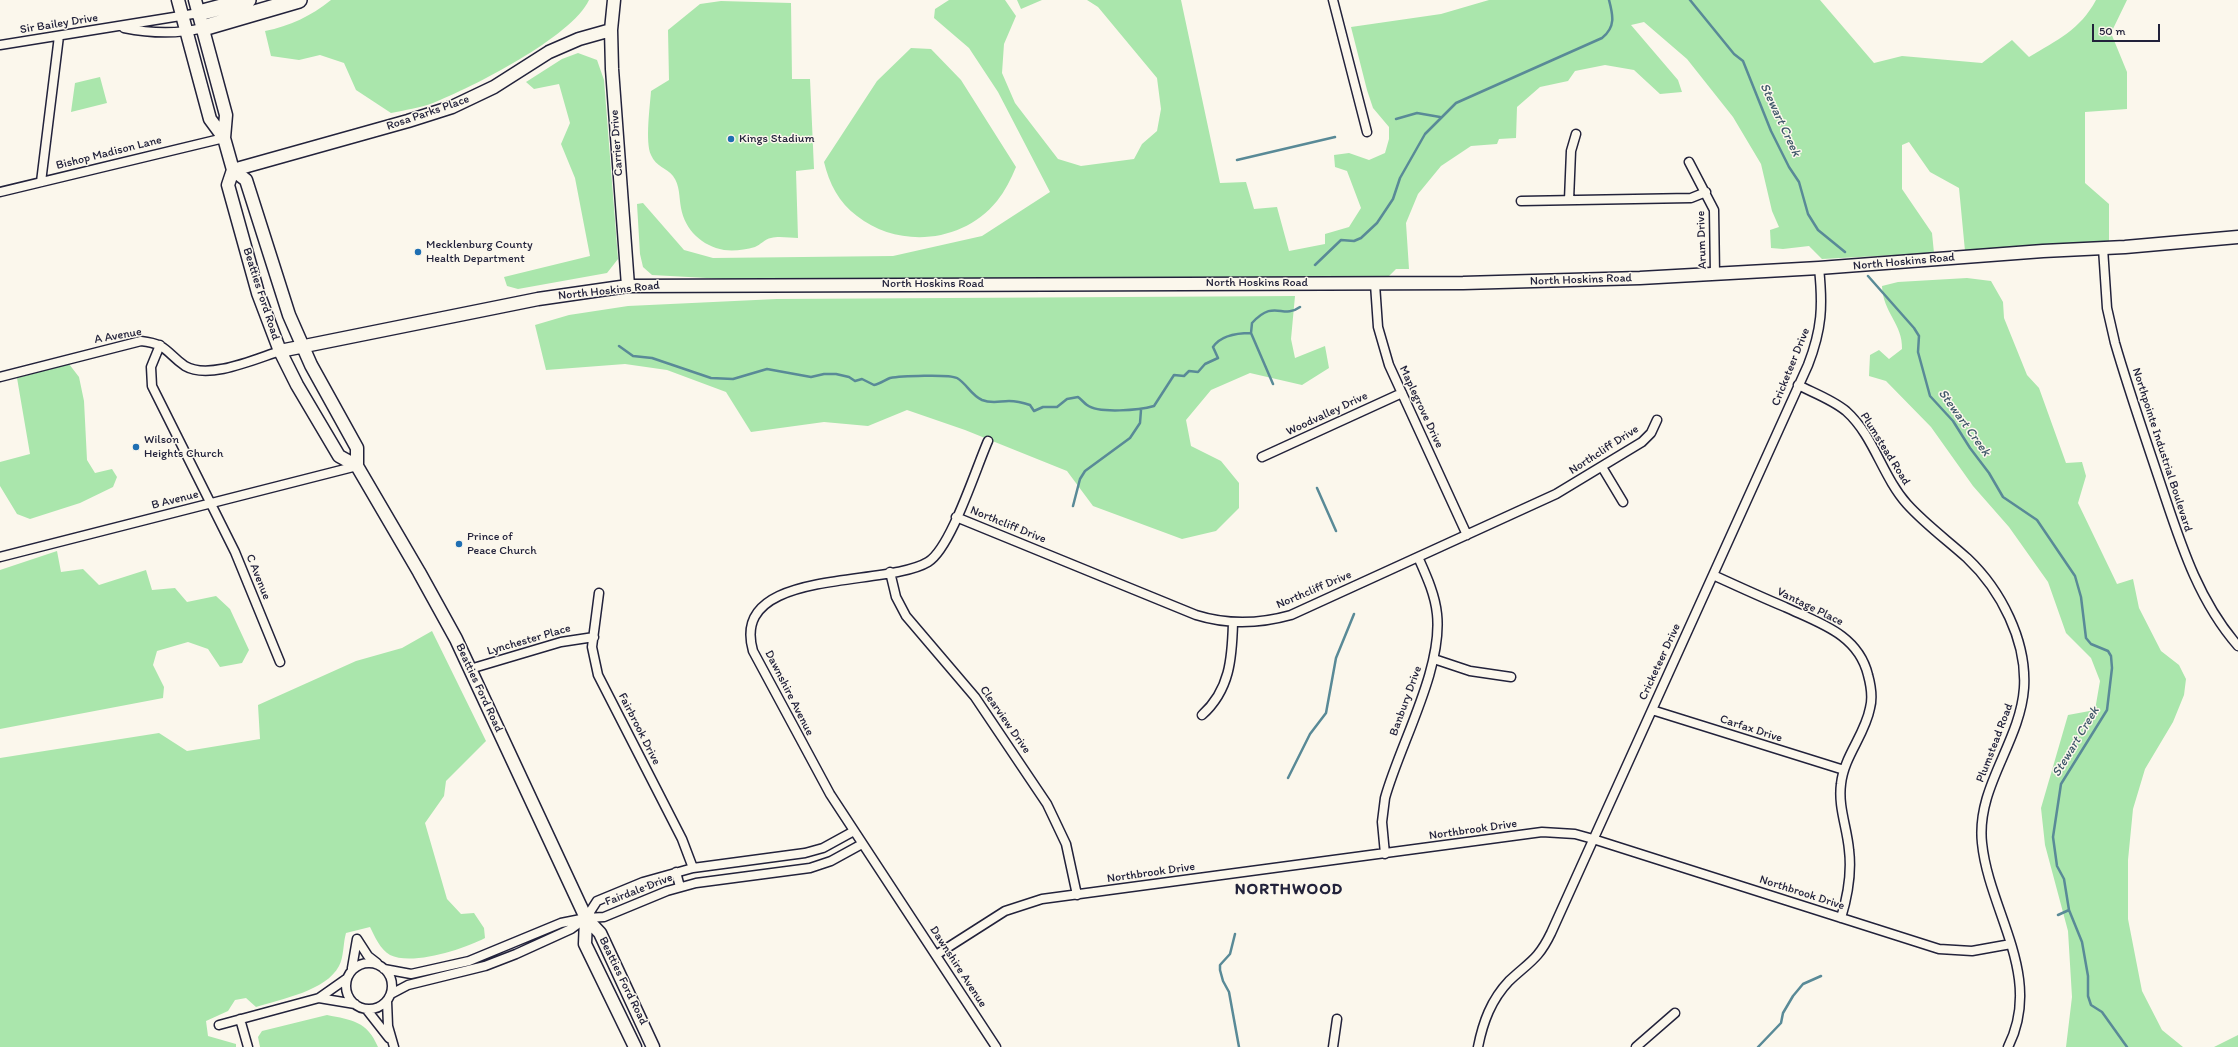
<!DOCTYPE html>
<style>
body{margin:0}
#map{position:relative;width:2238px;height:1047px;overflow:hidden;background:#fbf7ec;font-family:Itim,sans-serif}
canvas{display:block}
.scale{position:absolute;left:2092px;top:24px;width:68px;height:18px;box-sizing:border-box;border:2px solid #22223b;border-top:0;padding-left:5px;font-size:12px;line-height:14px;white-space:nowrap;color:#22223b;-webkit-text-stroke:3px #fbf7ec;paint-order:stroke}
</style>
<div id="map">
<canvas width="2238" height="1047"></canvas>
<div class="scale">50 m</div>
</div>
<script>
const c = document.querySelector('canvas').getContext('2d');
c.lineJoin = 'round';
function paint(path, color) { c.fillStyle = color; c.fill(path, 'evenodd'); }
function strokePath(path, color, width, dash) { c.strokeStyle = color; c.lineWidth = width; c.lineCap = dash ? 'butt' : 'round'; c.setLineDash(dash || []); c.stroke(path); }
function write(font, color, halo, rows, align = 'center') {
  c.font = font + ' Itim,sans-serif'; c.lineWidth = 3; c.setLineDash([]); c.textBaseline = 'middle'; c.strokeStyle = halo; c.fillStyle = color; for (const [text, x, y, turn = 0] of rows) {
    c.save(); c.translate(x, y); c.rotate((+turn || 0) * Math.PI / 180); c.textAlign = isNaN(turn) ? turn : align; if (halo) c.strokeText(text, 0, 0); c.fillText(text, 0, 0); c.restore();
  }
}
paint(new Path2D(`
 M331,0H589C572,37 471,88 433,103C420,108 405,110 391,113L356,90L344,63L320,55L299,60L271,56L265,31C290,26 311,16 331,0Z
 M949,0H1005L1016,16L1004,44L1002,73L1015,103L1058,159L1081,166L1134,159L1142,144L1157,131L1161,109L1157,78L1098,7L1087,0H1181L1220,183L1246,182L1254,209L1277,207L1289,251L1325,244V234L1349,227L1361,208L1347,171L1335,167L1334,155L1349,153L1369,160L1385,153L1389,139V127L1373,108L1367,90L1351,27L1441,14L1489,0H1820L1874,63L1902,56L1982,63L2012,40L2029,57C2057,40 2080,30 2096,0H2127L2111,33L2127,72V109L2085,112V183L2109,204V242L1965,251L1959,188L1930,172L1909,142L1902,145V189L1932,233L1934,253L1822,259L1809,246L1783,249L1771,248L1770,230L1779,227L1772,211L1761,164L1733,117L1687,59L1644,22L1631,25L1678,80L1682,92L1660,94L1634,70L1605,65L1575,71L1568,81L1540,87L1517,107L1516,138L1499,139L1497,144L1471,146L1441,166L1418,194L1406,223L1409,269H1396L1389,276L761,281L652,275L643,267L640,254L637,204L643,203L684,250L713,258L893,256L982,236L1050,192L998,92L969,48L934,18L935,9Z
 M1017,0H1042L1021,9Z
 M721,1L791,3L792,79H810L814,169L796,171L798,238C790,238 779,236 771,238C765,239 760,245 755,247C745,250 734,251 724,250C702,246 685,230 681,208C679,197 680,185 673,176C667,168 656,167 651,155C645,142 650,106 651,91L669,80L668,30L700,4Z
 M911,48L931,49L961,80L1016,167C1011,179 1005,191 997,201C963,243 899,249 857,216C839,203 829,183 824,162L877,81Z
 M578,53L597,60L604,80L618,259L607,273L518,289L507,286L504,277L590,256L575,178L561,144L570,123L559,84L534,89L526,82L562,59Z
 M100,77L107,103L71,112L75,83Z
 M1967,278L1991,281L2003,302L2004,318L2027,375L2039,388L2066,463L2082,462L2086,476L2078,503L2117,584L2133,579L2139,608L2161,651L2179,665L2186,679L2184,695L2173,722L2145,769L2133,809L2128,860V919L2142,991L2162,1030L2183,1047H2066L2072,997L2068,931L2045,845L2041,808L2068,715L2095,710L2100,681L2091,658L2066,633L2048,582L2009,527L1973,486L1931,427L1886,381L1869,376L1870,355L1879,350L1889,359L1902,349C1903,324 1883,313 1882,286L1898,282Z
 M1295,296L1291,339L1295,358L1325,346L1329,368L1302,385L1250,373L1211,390L1186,420L1191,446L1221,461L1239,483V508L1216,531L1182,539L1093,506L1067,471L965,430L907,410L868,426L824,422L751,432L726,392L667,370L625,364L546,370L535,325L569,315L628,306L777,299Z
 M69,364L79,377L84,401L87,460L95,473L112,469L117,477L113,487L80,503L30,519L17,514L0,486V462L30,454L17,378Z
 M57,551L61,572L83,569L99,585L146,570L152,590L175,588L187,602L216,596L230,609L249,650L242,663L220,667L208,649L188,642L157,651L153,665L164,687L163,698L0,729V570Z
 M432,631L486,741L446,781L444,796L425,823L447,899L461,914L474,913L484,928L485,938C464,949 412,966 390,955C380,949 375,937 370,927L346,933C343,943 344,957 339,966C326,991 281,999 256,1007L246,998L235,1000L228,1011L206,1021L208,1036L236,1044V1047H0V758L159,733L187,751L260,739L258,705L356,661L402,648Z
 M327,1015C352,1020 367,1021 378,1047H260L258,1037L262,1031Z
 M2238,1035V1047H2214Z`), '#aae6ac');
strokePath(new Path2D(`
 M1690,0L1734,54L1743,61L1771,131L1789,167L1799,182L1808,214L1818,230L1845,252
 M1396,119L1417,113L1440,117
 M1237,160L1335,137
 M1315,265L1341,240L1354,241L1361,238L1377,223L1393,199L1400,178L1425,134L1456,103L1602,38C1616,27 1613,15 1609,0
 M1868,276L1914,328L1919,336L1918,352L1930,396L1953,421L1970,448L1989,473L2003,497L2037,520L2075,576L2081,597L2086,638L2091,644L2108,651L2111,656L2112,668L2107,710L2061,784L2053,837L2057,866L2064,879L2069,910L2082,942L2088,976V996L2091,1005L2102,1012L2127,1047
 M619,346L633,356L652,358L711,378L733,379L767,369L811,377L824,374H836L849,377L855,381L862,379L874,385C880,384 885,380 890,378C900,376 949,374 957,378C967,384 971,395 982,400C992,404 1000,401 1009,401C1016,401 1024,403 1030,405L1034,411L1043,407H1057L1067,399L1078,397C1081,399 1084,403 1087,405C1099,414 1140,410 1154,406L1174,375L1184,376L1189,371L1198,372L1205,364L1218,358L1213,347C1221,335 1238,333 1251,333
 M1273,384L1251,333L1252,323C1275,298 1282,320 1300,307
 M1317,488L1336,531
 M1073,506L1080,479L1085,471L1130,438L1140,423L1141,410
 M1288,778L1310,734L1326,713L1336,658L1354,614
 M2058,915L2069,910
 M1235,934L1230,954L1220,965V970L1223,981L1229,992L1239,1047
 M1758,1047L1781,1023L1783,1013L1793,996L1803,984L1821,976`), '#598a97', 2.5);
const street = new Path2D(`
 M1333,0L1367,132
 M124,28C149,33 178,34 203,28
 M0,45L199,13
 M1689,162L1714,210L1715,275
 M41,182L59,36
 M0,192L224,138
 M1569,200L1571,151L1576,134
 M1521,201L1691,198L1706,192
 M2103,248L2107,308L2115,343C2128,388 2144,434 2159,479C2179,538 2196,598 2238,646
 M1375,284L1378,327L1389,365L1467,535
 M160,345L151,367L152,386L235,552L280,662
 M0,377L141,341C168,344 166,353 185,366C209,380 255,359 280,351
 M1798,385C1814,393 1833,400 1846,411C1874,436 1882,476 1907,504C1925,524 1947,540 1967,558C2001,590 2027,641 2024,688C2020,743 1976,787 1982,843C1989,912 2044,976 2008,1047
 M988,441C976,468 951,548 928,562C885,588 729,567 753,651L830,794L996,1047
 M1262,457L1402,393
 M1602,467L1623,502
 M956,517L1196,615C1228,625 1259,624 1291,615L1556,494L1642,442L1651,433L1657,420
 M0,557L357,466
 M890,572L896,597L906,616L975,697L1047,804L1066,844L1077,895
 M1713,575C1737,586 1761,597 1785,607C1819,623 1858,634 1868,675C1871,686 1873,697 1870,708C1865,735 1844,756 1841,784C1838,807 1847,827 1849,850C1852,874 1848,895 1841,918
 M599,593L592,647L598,675L682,839L693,868
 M1434,659L1470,671L1511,677
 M470,669L561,642L594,637
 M1652,710L1844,770
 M1202,715C1230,690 1232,658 1233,623
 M1385,854L1382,822L1385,798C1400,744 1443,669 1437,614C1435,594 1426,575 1418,557
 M676,872L680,887
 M936,955L1005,911L1042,899L1542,832L1575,834L1593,839L1939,949L1972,951L2011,944
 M346 986a23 23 0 1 1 46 0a23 23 0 1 1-46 0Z
 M352,968L357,939L368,956L377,963
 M384,969L411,974L469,961L561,923L586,918L604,917L667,891L696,883L810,868L831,861L862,844
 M391,994L408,985L485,966L516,954L571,929L586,918L597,901L643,882L693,868L805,853L823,848L854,831
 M319,998L355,1004
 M387,1001L388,1026L394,1047
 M367,1010L389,1038
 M240,1019L248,1047
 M219,1025L319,998L346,979
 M1333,1047L1337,1019
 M1478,1047C1483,1022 1491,1000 1509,981C1529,962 1538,960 1551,933L1808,365C1822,329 1823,306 1819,268
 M1636,1047L1675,1013`);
const secondary = new Path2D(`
 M178,0L210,119L224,138L233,170L228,185L258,293L280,351L297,385L339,456L357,466L419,572L456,639L586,918L600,933L653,1047
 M195,0L226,115L224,138
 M614,0L611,30L612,69L628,286
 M233,170L408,121L452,107L494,87L549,52L579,39L611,30
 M233,170L246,180L289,315L311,365L357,448V466
 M280,351L538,299L628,286L1463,283L1640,278L1819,268L2043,251L2125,247L2238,237
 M586,918L585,944L635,1047`);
const highway = new Path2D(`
 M199,13L248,0
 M203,28L299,0`);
strokePath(street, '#22223b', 11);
strokePath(secondary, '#22223b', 15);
strokePath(highway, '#22223b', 18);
strokePath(street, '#fbf7ec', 8);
strokePath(secondary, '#fbf7ec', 12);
strokePath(highway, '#fbf7ec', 15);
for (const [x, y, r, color] of [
 [731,139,4,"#1f6fb2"],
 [418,252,4,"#1f6fb2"],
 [136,447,4,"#1f6fb2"],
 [459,544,4,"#1f6fb2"]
]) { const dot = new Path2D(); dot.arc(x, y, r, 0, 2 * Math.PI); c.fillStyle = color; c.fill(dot); strokePath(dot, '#fbf7ec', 1.5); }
write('12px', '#22223b', '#fbf7ec', [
 ["Sir Bailey Drive",59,24,-9],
 ["Rosa Parks Place",428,113,-19],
 ["Carrier Drive",617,143,-94],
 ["Bishop Madison Lane",109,153,-14],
 ["Arum Drive",1702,240,-92],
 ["North Hoskins Road",1904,262,-5],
 ["North Hoskins Road",1581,280,-2],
 ["North Hoskins Road",1257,283],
 ["North Hoskins Road",933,284],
 ["North Hoskins Road",609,291,-6],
 ["Beatties Ford Road",261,294,72],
 ["A Avenue",118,336,-10],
 ["Cricketeer Drive",1791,367,-68],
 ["Maplegrove Drive",1421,407,65],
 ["Woodvalley Drive",1327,414,-25],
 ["Plumstead Road",1885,449,58],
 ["Northcliff Drive",1604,450,-33],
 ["Northpointe Industrial Boulevard",2162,450,72],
 ["B Avenue",175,500,-14],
 ["Northcliff Drive",1008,525,22],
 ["C Avenue",258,577,68],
 ["Northcliff Drive",1314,590,-23],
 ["Vantage Place",1810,607,26],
 ["Lynchester Place",529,640,-16],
 ["Cricketeer Drive",1660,662,-65],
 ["Beatties Ford Road",479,688,65],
 ["Dawnshire Avenue",789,693,63],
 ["Banbury Drive",1406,701,-70],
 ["Clearview Drive",1005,720,55],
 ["Fairbrook Drive",639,729,63],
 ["Carfax Drive",1751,729,18],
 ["Plumstead Road",1995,743,-69],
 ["Northbrook Drive",1473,830,-8],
 ["Northbrook Drive",1151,873,-8],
 ["Fairdale Drive",639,890,-21],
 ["Northbrook Drive",1802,893,18],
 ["Dawnshire Avenue",958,967,57],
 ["Beatties Ford Road",623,981,64]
]);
write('12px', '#22223b', '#fbf7ec', [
 ["Kings Stadium",739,139],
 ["Mecklenburg County",426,245],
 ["Health Department",426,259],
 ["Wilson",144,440],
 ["Heights Church",144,454],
 ["Prince of",467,537],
 ["Peace Church",467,551]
], 'left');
write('italic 13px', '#3e5669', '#fbf7ec', [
 ["Stewart Creek",1780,120,65],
 ["Stewart Creek",1964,423,54],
 ["Stewart Creek",2076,742,-59]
]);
c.letterSpacing = '1px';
write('bold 16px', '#22223b', '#fbf7ec', [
 ["NORTHWOOD",1289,890]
]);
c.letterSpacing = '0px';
</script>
